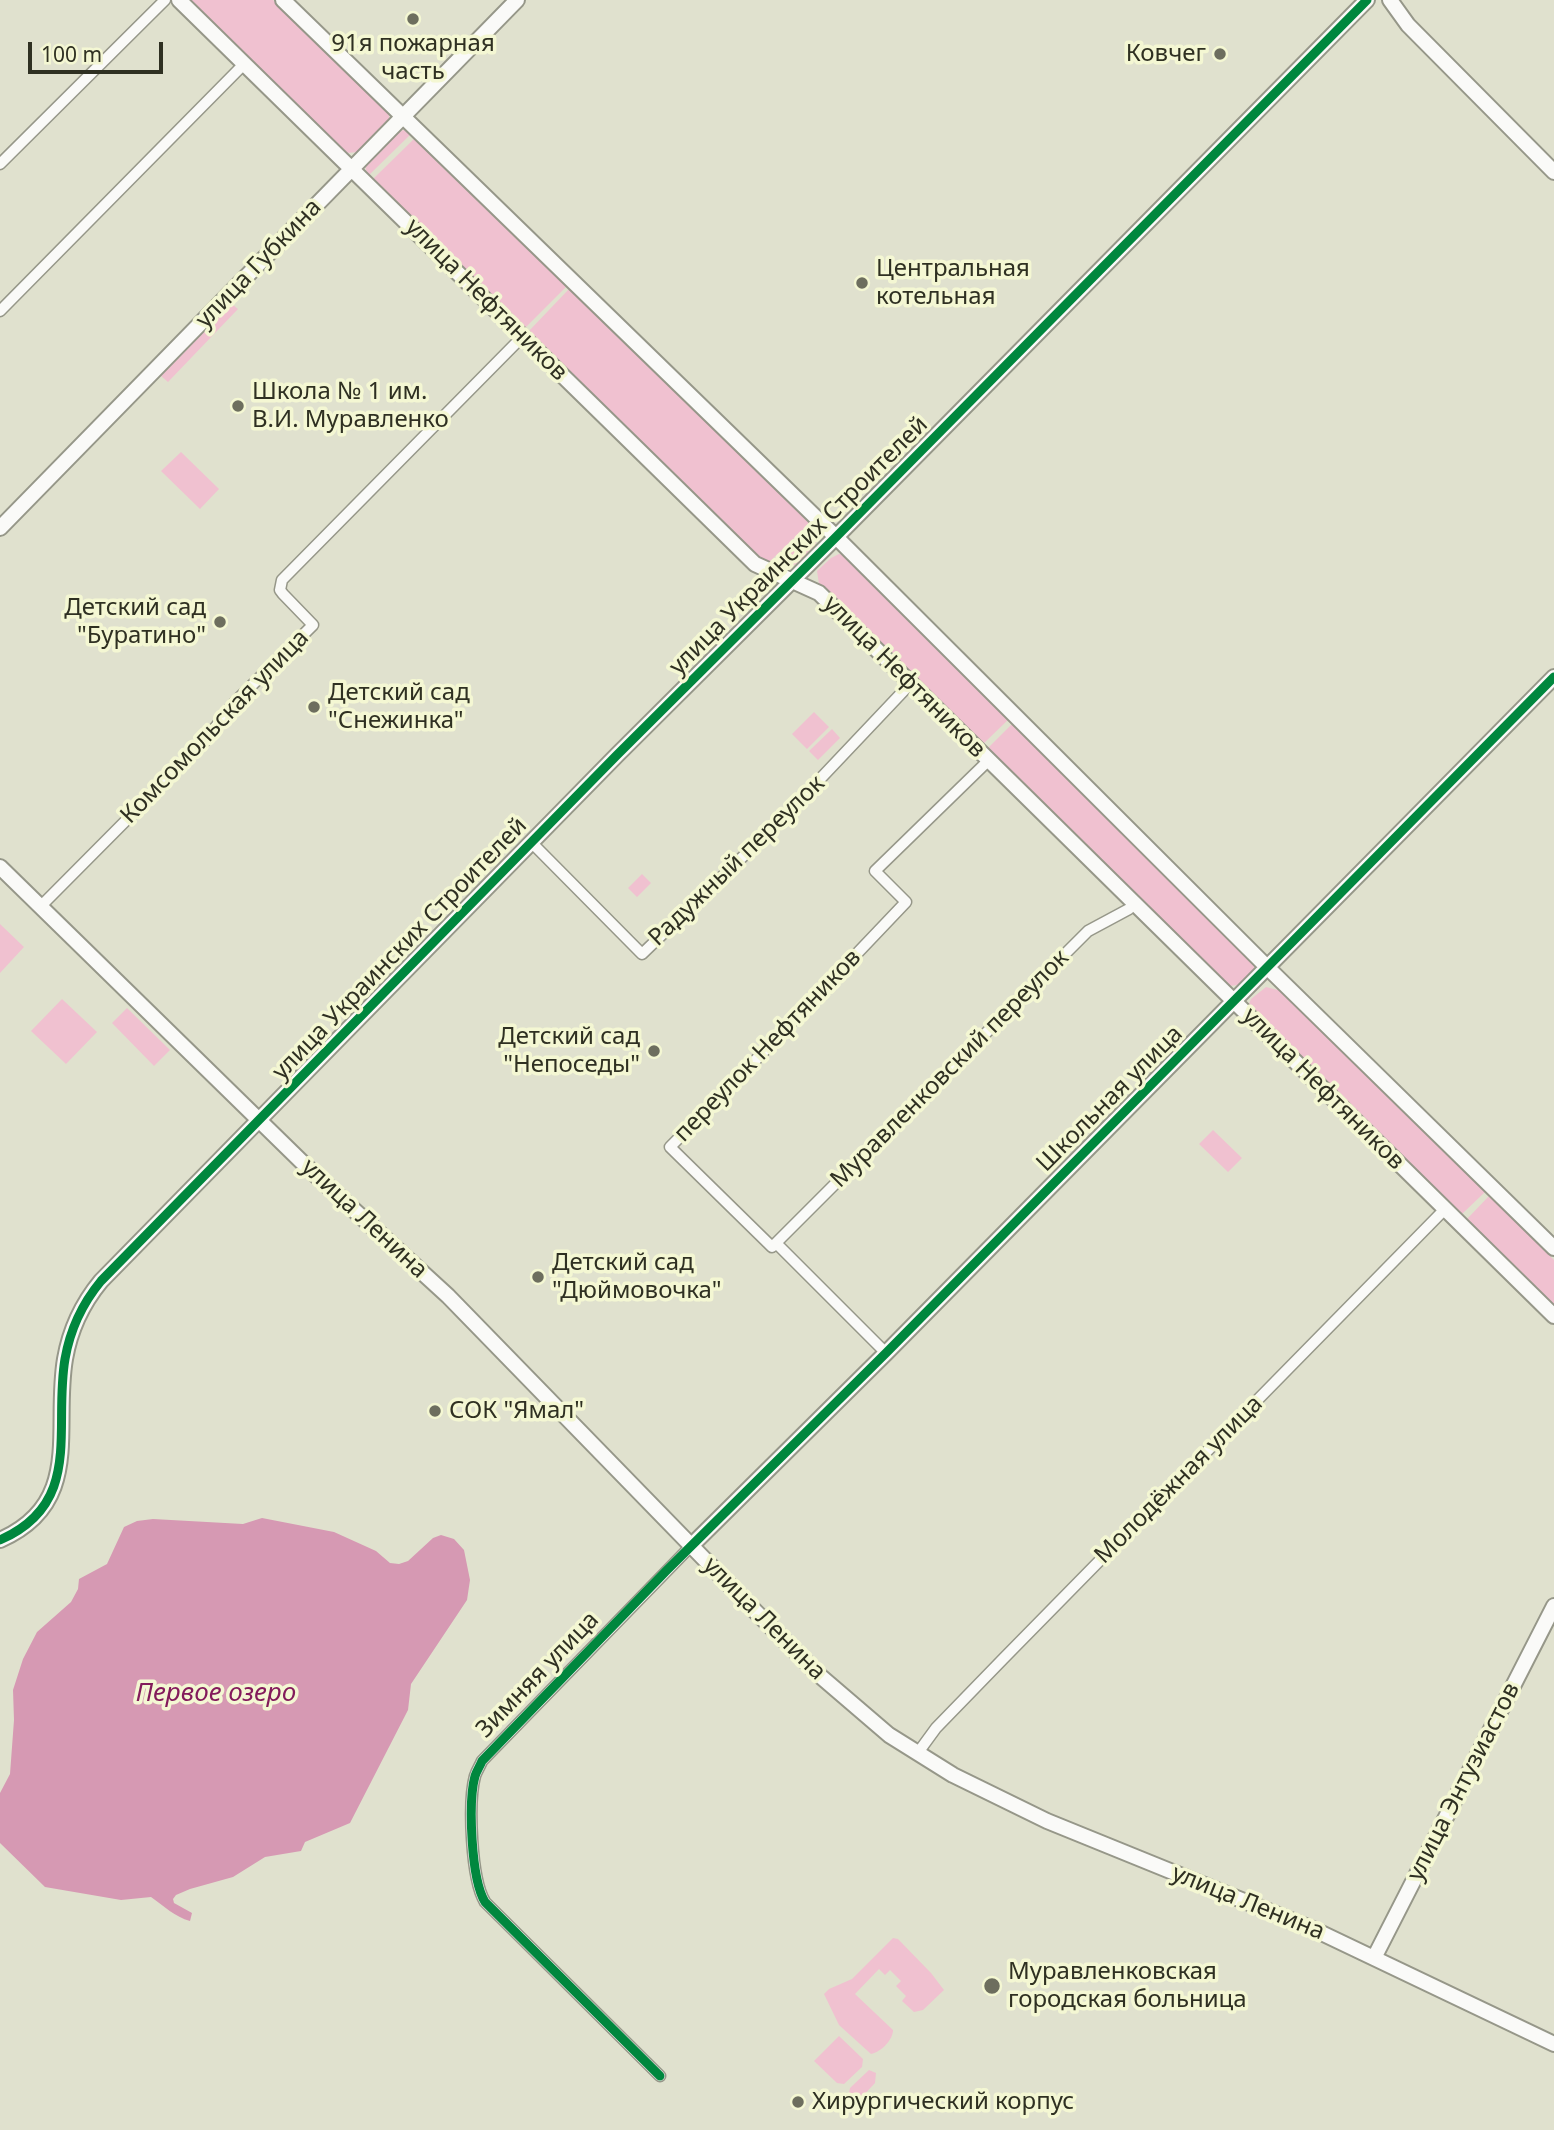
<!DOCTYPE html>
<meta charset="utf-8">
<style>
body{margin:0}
#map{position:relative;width:1554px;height:2130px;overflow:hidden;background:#e0e1ce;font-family:"Noto Sans",sans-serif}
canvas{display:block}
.scale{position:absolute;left:28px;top:42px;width:135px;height:32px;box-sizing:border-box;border:4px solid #2f3022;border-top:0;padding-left:9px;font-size:21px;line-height:24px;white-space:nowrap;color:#2f3022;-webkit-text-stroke:5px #f4f7d3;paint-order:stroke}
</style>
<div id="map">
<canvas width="1554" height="2130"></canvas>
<div class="scale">100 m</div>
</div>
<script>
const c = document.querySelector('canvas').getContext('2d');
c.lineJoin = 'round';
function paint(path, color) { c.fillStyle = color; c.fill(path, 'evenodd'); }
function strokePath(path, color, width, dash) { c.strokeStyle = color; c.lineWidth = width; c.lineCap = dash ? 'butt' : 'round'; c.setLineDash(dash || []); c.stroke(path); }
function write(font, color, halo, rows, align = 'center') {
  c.font = font + ' "Noto Sans",sans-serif'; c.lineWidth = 7; c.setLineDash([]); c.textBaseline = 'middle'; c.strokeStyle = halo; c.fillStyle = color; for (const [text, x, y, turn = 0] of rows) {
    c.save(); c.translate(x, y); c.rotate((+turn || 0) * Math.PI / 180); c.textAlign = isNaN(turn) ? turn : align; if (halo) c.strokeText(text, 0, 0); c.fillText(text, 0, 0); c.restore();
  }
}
paint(new Path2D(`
 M190,0H273L387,109L390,120L359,152L346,153Z
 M404,130L412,133L368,176C367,172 365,169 366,165C369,156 396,132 404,130Z
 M416,137L566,287L525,328L372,180Z
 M569,289L811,522L766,565L528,332Z
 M232,304L238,309L168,382L161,376Z
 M181,452L219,489L200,509L161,471Z
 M813,524C827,540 805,563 788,567C782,568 777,568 771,567Z
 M839,554L846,555L1010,718L982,745L819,584L817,571L831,558Z
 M814,712L829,727L807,749L792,734Z
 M1014,722L1254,961V970L1238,985L1229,986L987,749Z
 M832,729L840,738L818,760L809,751Z
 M642,874L651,883L637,897L628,888Z
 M0,924L24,947L0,973Z
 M1266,987L1282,991L1485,1192L1462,1214L1251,1008L1249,1004L1251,999Z
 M62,999L97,1032L66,1064L31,1031Z
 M127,1008L170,1050L154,1066L112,1023Z
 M1213,1130L1242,1158L1228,1172L1199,1144Z
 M1489,1196L1554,1260V1305L1467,1219Z
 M893,1938L898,1939L931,1973L944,1990L923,2010L914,2012L902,2001L906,1996L896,1986L901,1981L890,1970L885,1975L879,1969L855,1994L893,2030C893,2040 881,2052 871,2054L839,2025L824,1994L829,1989L852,1979Z
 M839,2036L863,2059L862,2067L844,2084L837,2083L814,2061Z
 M869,2070L876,2073L875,2083L861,2098L852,2099L849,2093L850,2088Z`), '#f0c1d0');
paint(new Path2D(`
 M262,1518L334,1532L376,1551L390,1563L399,1564L408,1561L433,1538L441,1535L454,1539L464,1550L470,1580L467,1600L411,1684L408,1710L350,1823L305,1842L301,1851L265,1857L233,1877L190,1889L176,1895L173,1899L174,1903L192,1913L190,1921C175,1917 164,1906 151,1897L121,1900L45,1887L0,1843V1793L10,1774L14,1720L13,1690L23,1659L37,1632L71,1602L78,1589L79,1579L107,1564L124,1527L137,1521L153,1519L243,1524Z`), '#d699b3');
const street = new Path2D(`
 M0,164L165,0
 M0,311L245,63
 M989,760L875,871L906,902L749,1067L670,1147L772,1247L1088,931L1129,909L1135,903
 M531,842L642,954L786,815L911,683
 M40,907L204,742L235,702L313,625L283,594L280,590L282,580L523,336
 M776,1243L886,1353
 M917,1754L936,1728L1003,1659L1445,1209
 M660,2076L485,1902C471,1879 468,1802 475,1776C477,1770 480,1766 482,1761L691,1546`);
const secondary = new Path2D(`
 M179,0L755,564L819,593L1554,1316
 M283,0L836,537L1268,968L1554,1248
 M1390,0L1408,25L1554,172
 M0,528L517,0
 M0,867L308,1168L448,1296L750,1606L819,1675L889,1735L953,1775L1047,1821L1313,1929L1554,2044
 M0,1540C84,1503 53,1429 65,1359C70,1330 82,1304 101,1281L617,755L836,537L1367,0
 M691,1546L886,1353L1554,677
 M1374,1958L1554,1606`);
strokePath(street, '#969789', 13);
strokePath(secondary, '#969789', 18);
strokePath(street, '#fafaf8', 10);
strokePath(secondary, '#fafaf8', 14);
strokePath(new Path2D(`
 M0,1540C84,1503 53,1429 65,1359C70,1330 82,1304 101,1281L617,755L836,537L1367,0
 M660,2076L485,1902C471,1879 468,1802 475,1776C477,1770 480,1766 482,1761L666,1571L886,1353L1554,677`), '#00873e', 9);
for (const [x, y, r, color] of [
 [413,19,7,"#6d6e5e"],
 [1220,54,7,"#6d6e5e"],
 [862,283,7,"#6d6e5e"],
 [238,406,7,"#6d6e5e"],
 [220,622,7,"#6d6e5e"],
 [314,707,7,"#6d6e5e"],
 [654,1051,7,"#6d6e5e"],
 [538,1277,7,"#6d6e5e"],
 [435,1411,7,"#6d6e5e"],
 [992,1986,9,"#6d6e5e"],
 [798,2102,7,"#6d6e5e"]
]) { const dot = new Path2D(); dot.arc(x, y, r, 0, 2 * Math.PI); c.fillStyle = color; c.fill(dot); strokePath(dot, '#f4f7d3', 2.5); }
write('24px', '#2f3022', '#f4f7d3', [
 ["91я пожарная",413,44,"center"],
 ["часть",413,72,"center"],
 ["Ковчег",1206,54,"right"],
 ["Центральная",876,269],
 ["котельная",876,297],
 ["Школа № 1 им.",252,392],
 ["В.И. Муравленко",252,420],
 ["Детский сад",206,608,"right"],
 ["\"Буратино\"",206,636,"right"],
 ["Детский сад",328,693],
 ["\"Снежинка\"",328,721],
 ["Детский сад",640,1037,"right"],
 ["\"Непоседы\"",640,1065,"right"],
 ["Детский сад",552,1263],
 ["\"Дюймовочка\"",552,1291],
 ["СОК \"Ямал\"",449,1411],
 ["Муравленковская",1008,1972],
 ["городская больница",1008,2000],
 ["Хирургический корпус",812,2102]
], 'left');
write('24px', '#2f3022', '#f4f7d3', [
 ["улица Губкина",259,264,-46],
 ["улица Нефтяников",486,300,45],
 ["улица Украинских Строителей",799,546,-45],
 ["улица Нефтяников",904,677,45],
 ["Комсомольская улица",215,727,-46],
 ["Радужный переулок",737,861,-44],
 ["улица Украинских Строителей",400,949,-46],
 ["переулок Нефтяников",768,1046,-46],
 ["Муравленковский переулок",950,1069,-45],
 ["улица Нефтяников",1323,1089,45],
 ["Школьная улица",1110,1099,-45],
 ["улица Ленина",364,1219,43],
 ["Молодёжная улица",1179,1480,-45],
 ["улица Ленина",764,1619,45],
 ["Зимняя улица",538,1675,-46],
 ["улица Энтузиастов",1464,1782,-63],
 ["улица Ленина",1248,1903,22]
]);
write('italic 26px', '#831b5b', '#f4f7d3', [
 ["Первое озеро",216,1694]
]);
</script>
